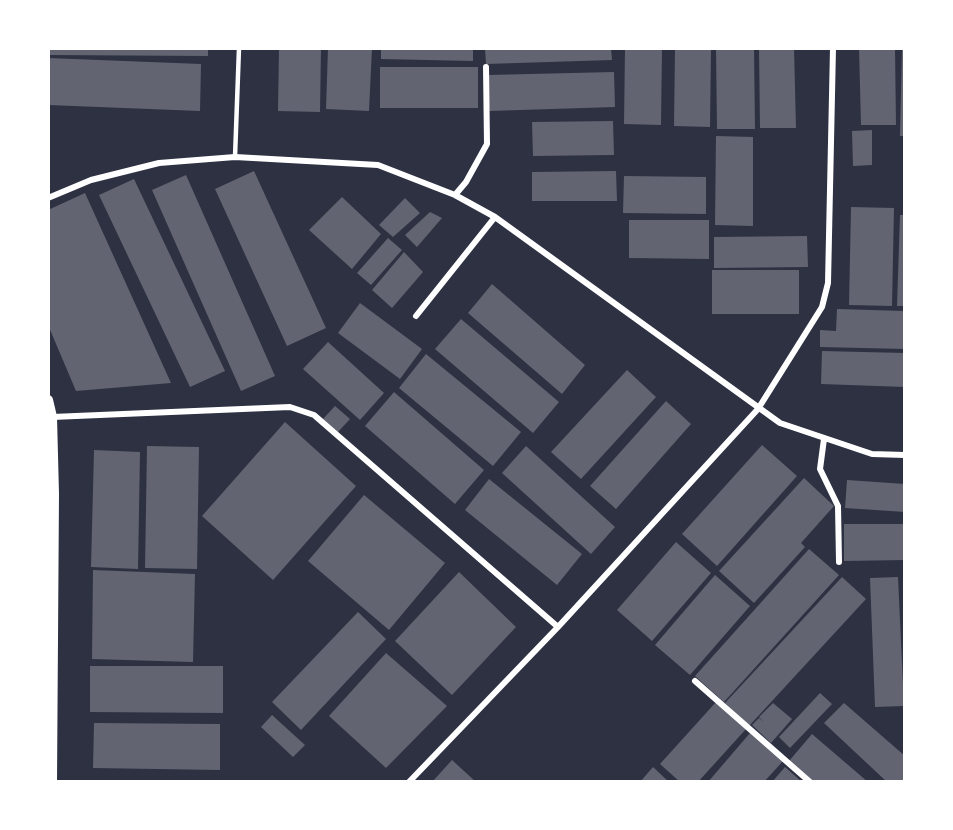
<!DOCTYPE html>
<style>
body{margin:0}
#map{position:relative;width:953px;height:830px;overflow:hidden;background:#2d3142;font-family:Roboto,sans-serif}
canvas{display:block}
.frame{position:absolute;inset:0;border:50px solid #fff;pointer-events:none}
</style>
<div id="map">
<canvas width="953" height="830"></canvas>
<div class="frame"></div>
</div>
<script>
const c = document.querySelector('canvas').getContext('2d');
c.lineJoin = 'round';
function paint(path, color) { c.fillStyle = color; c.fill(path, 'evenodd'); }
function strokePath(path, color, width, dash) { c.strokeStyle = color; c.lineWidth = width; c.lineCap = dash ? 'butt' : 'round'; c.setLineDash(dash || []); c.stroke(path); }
paint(new Path2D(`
 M48,48H208V56L48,55Z
 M279,48H321L320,112L278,111Z
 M328,48H372L369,111L326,109Z
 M381,48H473V61L381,59Z
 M485,48H611L612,60L486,64Z
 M625,48H662L661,125L624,124Z
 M675,48H711L710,127L674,126Z
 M716,48H754L755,129H717Z
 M759,48H794L796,128H760Z
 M859,48H895L896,125H861Z
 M902,48H905V136H900Z
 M48,58L201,64L200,111L48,105Z
 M380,67H478V108H380Z
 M614,72L615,107L489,111L488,75Z
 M613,121L614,155L533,156L532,122Z
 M872,130V165L853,166L852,131Z
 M716,136L753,137V226L715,225Z
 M254,171L326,328L287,346L215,189Z
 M616,171L617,201H532V172Z
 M186,175L275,376L241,391L152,190Z
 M624,176L706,177V214L623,213Z
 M134,179L225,371L190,387L99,195Z
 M85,193L171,383L76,391L48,325V210Z
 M342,197L381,234L352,269L309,230Z
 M405,198L420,213L393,237L379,225Z
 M851,207L894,208L892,306L849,305Z
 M430,212L442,218L417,247L405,235Z
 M900,215H905V306H897Z
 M629,220H709V259L629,258Z
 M807,236L808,267L714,268V237Z
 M388,238L402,250L371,285L357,273Z
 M404,252L423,272L392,308L372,290Z
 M712,270H799V314H712Z
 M492,284L585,365L562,394L468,313Z
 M360,303L422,349L400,379L338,333Z
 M837,309L905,311V349L820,347V330L836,331Z
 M461,319L559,402L533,433L435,349Z
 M328,342L384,393L360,420L303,369Z
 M822,351L905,353V387L821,384Z
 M426,354L521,432L493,466L399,388Z
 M627,370L656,397L581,479L551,452Z
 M394,392L484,470L455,504L365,426Z
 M666,401L691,424L616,509L590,486Z
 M335,406L350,419L338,432L323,419Z
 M285,422L356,486L273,580L202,516Z
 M762,445L797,476L717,566L682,534Z
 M147,446L199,447L197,569L145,568Z
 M526,446L615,527L591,554L502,473Z
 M94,450L140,452L138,569L91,567Z
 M804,478L834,506L801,543L805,547L754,603L719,571Z
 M489,479L582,554L557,585L465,510Z
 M847,480L905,484V512L845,508Z
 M364,495L445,563L389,630L308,561Z
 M844,524H905V560L844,561Z
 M676,542L711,573L652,641L617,610Z
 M809,549L839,575L724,702L695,676Z
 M93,570L195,574L193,662L92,659Z
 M459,572L516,627L452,695L395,641Z
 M715,575L750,606L690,675L655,645Z
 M842,577L866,599L749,726L725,703Z
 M898,577L904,706L875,707L870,578Z
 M358,612L386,639L301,730L272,702Z
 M386,653L447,706L386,768L329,716Z
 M90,666H223V713L90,712Z
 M820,693L832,704L790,748L779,737Z
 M716,702L746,729L698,782H680L660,764Z
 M773,703L792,719L771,743L752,725L759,718L764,722L759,717Z
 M844,703L905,756V782H887L824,723Z
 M272,715L305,745L293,757L261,727Z
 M94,723L220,724V770L93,768Z
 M750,733L783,761L764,782H708Z
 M812,734L868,782H814L789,761Z
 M452,760L476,782H432Z
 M653,767L669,782H640Z
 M785,767L802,782H772Z`), '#626471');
strokePath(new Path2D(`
 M235,157L239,48`), '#fff', 4.5);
strokePath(new Path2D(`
 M455,195L466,182L487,144L486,67
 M48,198L91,180L159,163L235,157L378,165L455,195L495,217L780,423L872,454L905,455
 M416,316L495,217
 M52,417L290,407L314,415L558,627
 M824,439L820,469L838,506L839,562
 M695,681L810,782
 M409,782L558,627L758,409L822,307L828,283L833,48`), '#fff', 6);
strokePath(new Path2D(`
 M48,400L52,417L54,494L52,782`), '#fff', 10);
</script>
